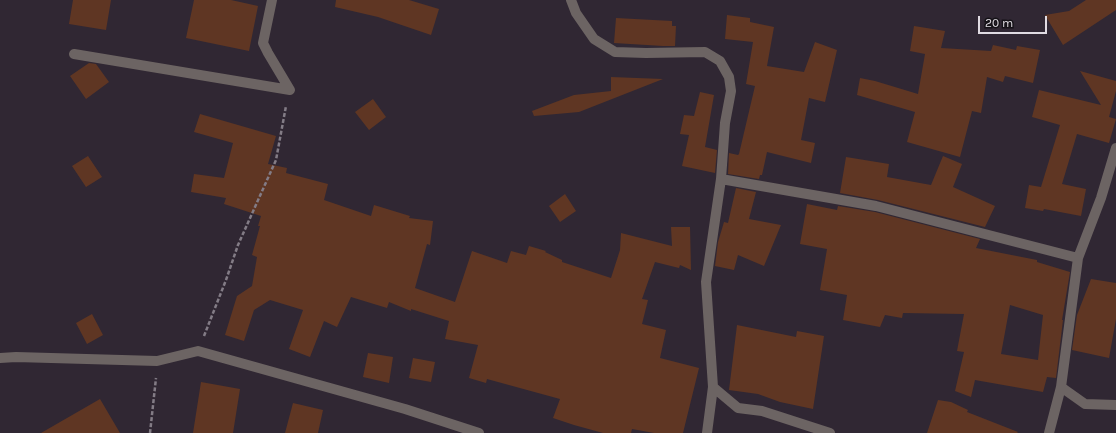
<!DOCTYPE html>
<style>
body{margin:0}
#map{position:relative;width:1116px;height:433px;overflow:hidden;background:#302733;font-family:Karla,sans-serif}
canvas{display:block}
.scale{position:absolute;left:978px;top:16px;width:69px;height:18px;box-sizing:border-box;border:2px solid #e0dbe2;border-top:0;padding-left:5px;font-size:12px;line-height:14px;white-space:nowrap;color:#e0dbe2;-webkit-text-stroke:3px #151217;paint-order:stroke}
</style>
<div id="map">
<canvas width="1116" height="433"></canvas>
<div class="scale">20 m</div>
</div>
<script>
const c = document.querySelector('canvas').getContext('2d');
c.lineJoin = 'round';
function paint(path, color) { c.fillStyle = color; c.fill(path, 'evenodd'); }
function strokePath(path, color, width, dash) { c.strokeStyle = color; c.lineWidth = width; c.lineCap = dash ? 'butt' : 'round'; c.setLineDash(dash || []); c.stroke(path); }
paint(new Path2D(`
 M73,0H111L106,30L69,24Z
 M194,0H231L258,6L249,51L186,38Z
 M336,0H409L439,9L431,35L378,17L335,7Z
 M1086,0H1116V10L1063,45L1045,15L1069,11Z
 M727,15L750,18V22L774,27L767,66L804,72L815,42L837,50L825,102L809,98L801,140L815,143L811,163L767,152L762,175H760L759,179L728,174L729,153L738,155L739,154L755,86L746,84L753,42L725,39Z
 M616,18L672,21V26H676L675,46H663L614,43Z
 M914,26L945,31L941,48L991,51L993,45L1016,50L1017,46L1040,50L1033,83L1005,76L1003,82L987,77L981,113L972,111L960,157L907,142L915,112L857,95L860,78L875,81L918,94L925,54L910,51Z
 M89,63L96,64L109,82L86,99L70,76Z
 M1080,71L1116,81V91L1109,117L1116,119L1109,143L1077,134L1062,184L1086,189L1081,216L1044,209L1043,211L1025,208L1029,185L1041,187L1060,125L1032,117L1039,90L1101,105Z
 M611,77L663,79L579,112L534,116L532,111L574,95L611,91Z
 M700,92L714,95L705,147L717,150L715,173L682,166L689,135L680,134L684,115L694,116Z
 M373,99L386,117L369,130L355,112Z
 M200,114L276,136L268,164L287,168L286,173L328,184L324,200L371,216L374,205L410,216L409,218L433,221L430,245L427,244L415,288L455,302L472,251L507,263L511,251L526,255L529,246L546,251L545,252L562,260V262L611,278L620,250L621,233L672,246L671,227H690L691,270L680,265L679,268L655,262L642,299L648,300L642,324L666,330L660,358L699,368L683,433H654L632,429L631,433H603L574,425L553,418L560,399L487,379L486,383L469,378L478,345L445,339L449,321L411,309V311L389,302L387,308L351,297L337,327L324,321L310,357L289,349L303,310L270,300L254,310L244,341L225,335L237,296L252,286L257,257L252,255L260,226H258L261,216L224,204L226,198L191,192L194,174L224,178L233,143L194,132Z
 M88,156L102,177L86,187L72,166Z
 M943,156L962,164L953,187L995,206L985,227L878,200L840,193L846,157L889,164L887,177L931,185Z
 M736,188L756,192L749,219L781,225L764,266L738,255L734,270L715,266L718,242L724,222L728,223Z
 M565,194L576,211L560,222L549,206Z
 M807,204L837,210L838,206L875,212L980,239L976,248L1037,260V262L1070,272L1062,320H1063L1056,378L1047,377L1043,392L975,380L971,397L955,391L964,352L957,351L964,314L903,313L902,318L885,315L880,327L843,320L847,295L820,290L827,249L800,244ZM1010,305L1043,315L1038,360L1001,354Z
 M1091,279L1116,283V319L1109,358L1072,350L1077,315Z
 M92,314L103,335L87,344L76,323Z
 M737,325L796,337L797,331L824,336L813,409L780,402L758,394L729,390Z
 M368,353L393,357L389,383L363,377Z
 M413,358L435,362L431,382L409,378Z
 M201,382L240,389L233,433H193Z
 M100,399L120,433H41Z
 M938,400L951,402L968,410L967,412L1018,432L1017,433H927Z
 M293,403L323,410L318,433H285Z`), '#5f3623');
strokePath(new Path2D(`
 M204,336L226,280L238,245L276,160L286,106
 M150,433L156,378`), '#837c86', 2.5, [4, 2]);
strokePath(new Path2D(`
 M571,0L576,13L594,39L615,52L646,53L705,52L720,61L729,77L731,91L725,123L721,179L706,282L713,387L707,433
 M74,54L290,90L268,53L263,43L272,0
 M721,179L876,206L1078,258
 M0,358L16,357L157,361L198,351L405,409L479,433
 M713,387L738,408L762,411L830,433
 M1061,387L1085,404L1116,405
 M1049,433L1061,387L1078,258L1101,198L1116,148`), '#6c6463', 10);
</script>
